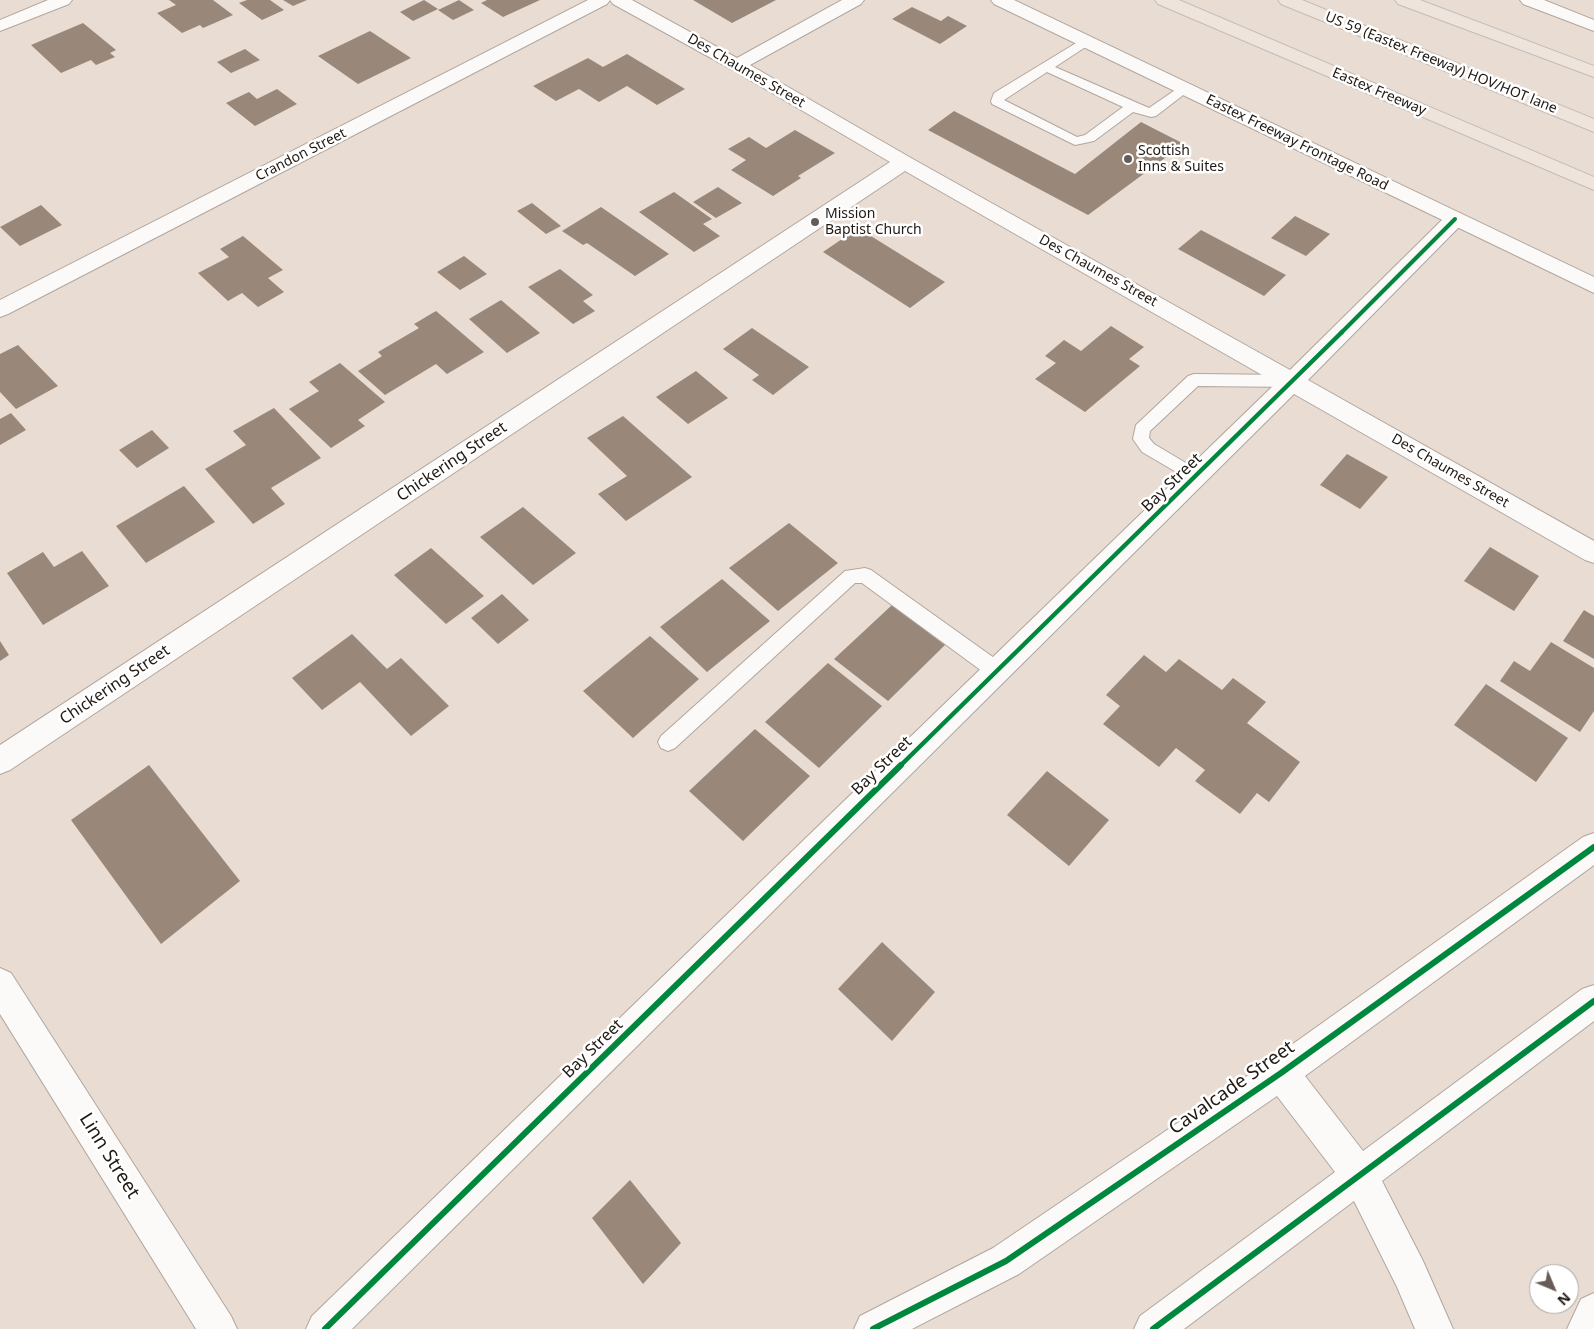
<!DOCTYPE html>
<style>
body{margin:0}
#map{position:relative;width:1594px;height:1329px;overflow:hidden;background:#e9dcd3;font-family:"Noto Sans",sans-serif}
canvas{display:block}
.north{position:absolute;left:1529px;top:1264px;width:50px;height:50px;box-sizing:border-box;background:#fff;border:1px solid #a6a3a1;border-radius:50%;rotate:135deg;font-size:14px;font-weight:700;line-height:20px;text-align:center;color:#211913}
.north::after{content:'';display:block;margin:auto;width:18px;height:22px;background:#675d56;clip-path:polygon(50% 0,100% 100%,50% 72%,0 100%)}
</style>
<div id="map">
<canvas width="1594" height="1329"></canvas>
<div class="north">N</div>
</div>
<script>
const c = document.querySelector('canvas').getContext('2d');
c.lineJoin = 'round';
function paint(path, color) { c.fillStyle = color; c.fill(path, 'evenodd'); }
function strokePath(path, color, width, dash) { c.strokeStyle = color; c.lineWidth = width; c.lineCap = dash ? 'butt' : 'round'; c.setLineDash(dash || []); c.stroke(path); }
function write(font, color, halo, rows, align = 'center') {
  c.font = font + ' "Noto Sans",sans-serif'; c.lineWidth = 5; c.setLineDash([]); c.textBaseline = 'middle'; c.strokeStyle = halo; c.fillStyle = color; for (const [text, x, y, turn = 0] of rows) {
    c.save(); c.translate(x, y); c.rotate((+turn || 0) * Math.PI / 180); c.textAlign = isNaN(turn) ? turn : align; if (halo) c.strokeText(text, 0, 0); c.fillText(text, 0, 0); c.restore();
  }
}
paint(new Path2D(`
 M169,0H213L233,15L203,28L200,25L182,33L157,13L176,5Z
 M247,0H270L284,10L262,20L239,3Z
 M283,0H307L293,6Z
 M424,0L438,9L413,21L400,12Z
 M459,0L474,10L453,20L438,10Z
 M487,0H540L503,17L481,3Z
 M693,0H776L732,23Z
 M912,7L941,21L948,16L967,26L940,44L892,19Z
 M83,23L116,50L110,53L115,57L96,65L91,60L61,73L31,45Z
 M370,31L411,58L358,84L318,56Z
 M245,49L260,60L231,73L217,62Z
 M627,54L685,89L657,105L627,86L599,102L579,89L556,101L533,86L588,58L603,67Z
 M277,89L297,104L255,126L226,103L249,92L257,99Z
 M954,111L1075,174L1141,122L1184,144L1088,215L928,130Z
 M795,130L835,153L798,176L801,178L773,196L731,170L746,160L728,149L749,137L766,148Z
 M718,187L742,203L716,218L693,202Z
 M674,192L712,219L703,224L720,236L694,252L639,212Z
 M532,203L561,226L546,234L517,211Z
 M41,205L62,225L20,246L0,227Z
 M601,207L669,254L635,276L587,243L583,245L562,231Z
 M1295,216L1330,234L1306,256L1271,238Z
 M858,228L945,282L910,308L823,252Z
 M1201,230L1286,275L1264,296L1178,249Z
 M243,236L283,270L268,278L284,292L258,307L242,293L228,301L198,273L229,257L220,249Z
 M464,256L487,274L460,290L437,272Z
 M560,269L593,295L583,301L595,311L573,324L528,287Z
 M501,300L540,333L507,353L469,319Z
 M436,311L484,352L447,374L436,364L385,395L358,371L382,356L378,352L419,328L414,324Z
 M1111,326L1144,347L1129,359L1140,366L1085,412L1035,379L1056,363L1045,356L1064,340L1081,351Z
 M752,328L809,367L773,395L752,380L759,375L723,349Z
 M18,345L58,386L16,409L0,392V354Z
 M340,363L385,402L358,420L365,426L331,448L289,409L319,391L309,382Z
 M696,371L728,398L688,424L656,397Z
 M274,408L321,458L271,488L285,504L253,524L205,469L246,445L233,431Z
 M11,413L26,430L0,445V419Z
 M623,416L692,477L626,521L598,494L627,476L587,438Z
 M152,430L169,448L137,468L119,450Z
 M1347,454L1388,477L1360,509L1320,485Z
 M184,486L215,522L146,563L116,526Z
 M523,507L576,553L533,585L480,537Z
 M789,523L838,563L778,611L729,568Z
 M1490,547L1539,576L1514,611L1464,581Z
 M431,548L484,596L446,624L394,575Z
 M82,551L109,586L43,625L7,573L43,552L54,567Z
 M722,579L770,621L707,672L660,627Z
 M502,594L529,620L498,644L471,618Z
 M892,605L945,645L888,701L834,659Z
 M1584,610L1594,616V659L1563,641Z
 M352,634L387,669L401,658L449,706L411,736L360,682L322,710L292,678Z
 M650,636L699,679L633,738L583,691Z
 M0,641L9,655L0,661Z
 M1551,642L1594,668V711L1580,732L1500,681L1514,661L1530,671Z
 M1144,655L1166,672L1179,659L1222,690L1233,678L1266,702L1247,723L1300,762L1269,802L1257,793L1240,814L1195,781L1205,770L1176,748L1159,767L1103,724L1120,706L1106,695Z
 M828,663L882,706L819,768L765,722Z
 M1486,684L1568,738L1536,782L1454,725Z
 M755,729L810,776L743,841L689,791Z
 M149,765L240,881L161,944L71,820Z
 M1047,771L1109,820L1069,866L1007,815Z
 M882,942L935,992L892,1041L838,989Z
 M630,1180L681,1243L643,1284L592,1218Z`), '#998879');
const service = new Path2D(`
 M1086,37L1090,38L1092,41L1090,44L1055,67L1149,108L1181,86L1185,85L1191,89L1156,116L1151,117L1133,112L1094,141L1075,145L992,104L991,101L994,93ZM1047,72L1123,107L1085,135L1077,137L1004,100Z
 M1194,374L1293,375L1299,377L1301,381L1299,385L1293,387L1198,386L1150,431L1149,438L1154,444L1201,472L1203,477L1201,482L1195,483L1142,452L1133,439L1136,425L1188,376Z
 M865,568L871,570L1004,665L1006,671L1004,677L997,679L990,677L862,583H855L675,748L668,751L661,748L658,742L661,736L845,571Z`);
const minor = new Path2D(`
 M48,0H72L69,4L0,31V20Z
 M588,0H610L607,4L8,314L0,317V300Z
 M610,0H632L737,58L842,0H864L861,4L750,65L911,158L1290,370L1448,214L1455,212L1462,214L1465,219L1462,224L1308,380L1594,541V563L1585,560L1294,394L352,1329H306L312,1316L1276,383L905,171L10,770L0,774V745L890,162L731,69L613,4Z
 M0,968L11,973L231,1316L237,1329H196L0,1014Z
 M1594,1293V1329H1567L1581,1299Z`);
const secondary = new Path2D(`
 M991,0H1014L1594,277V293L994,4Z
 M1520,0H1544L1594,20V31L1523,4Z
 M1594,833V865L1305,1076L1363,1151L1582,989L1594,985V1021L1382,1181L1423,1261L1453,1329H1415L1397,1287L1354,1201L1184,1329H1134L1140,1316L1335,1172L1277,1096L1019,1274L912,1329H854L860,1316L993,1248L1269,1061L1583,837Z`);
const motorway = new Path2D(`
 M1155,0H1179L1594,177V190L1158,4Z
 M1278,0H1302L1594,119V132L1281,4Z
 M1395,0H1420L1594,66V77L1398,4Z`);
strokePath(service, '#b0a69f', 2);
strokePath(minor, '#b0a69f', 2);
strokePath(secondary, '#b0a69f', 2);
strokePath(motorway, '#c2bcb7', 2);
paint(service, '#fcfaf8');
paint(minor, '#fcfaf8');
paint(secondary, '#fcfaf8');
paint(motorway, '#eee4dc');
strokePath(new Path2D(`
 M1341,333L1455,219`), '#00873e', 4);
strokePath(new Path2D(`
 M900,766L1342,332`), '#00873e', 4.5);
strokePath(new Path2D(`
 M325,1329L901,765
 M873,1329L1006,1261L1281,1073L1594,847
 M1153,1329L1594,1001`), '#00873e', 6);
for (const [x, y, r, color] of [
 [1128,159,5,"#675d56"],
 [815,222,5,"#675d56"]
]) { const dot = new Path2D(); dot.arc(x, y, r, 0, 2 * Math.PI); c.fillStyle = color; c.fill(dot); strokePath(dot, '#fff', 2); }
write('14px', '#211913', '#fff', [
 ["US 59 (Eastex Freeway) HOV/HOT lane",1441,63,22],
 ["Des Chaumes Street",746,71,30],
 ["Eastex Freeway",1379,92,23],
 ["Eastex Freeway Frontage Road",1297,143,26],
 ["Crandon Street",301,155,-27],
 ["Des Chaumes Street",1098,271,29],
 ["Des Chaumes Street",1450,471,30]
]);
write('14px', '#211913', '#fff', [
 ["Scottish",1138,151],
 ["Inns & Suites",1138,167],
 ["Mission",825,214],
 ["Baptist Church",825,230]
], 'left');
write('16px', '#211913', '#fff', [
 ["Chickering Street",452,462,-34],
 ["Bay Street",1172,483,-44],
 ["Chickering Street",115,685,-34],
 ["Bay Street",882,766,-44],
 ["Bay Street",593,1049,-44]
]);
write('19px', '#211913', '#fff', [
 ["Cavalcade Street",1232,1088,-35],
 ["Linn Street",109,1156,58]
]);
</script>
